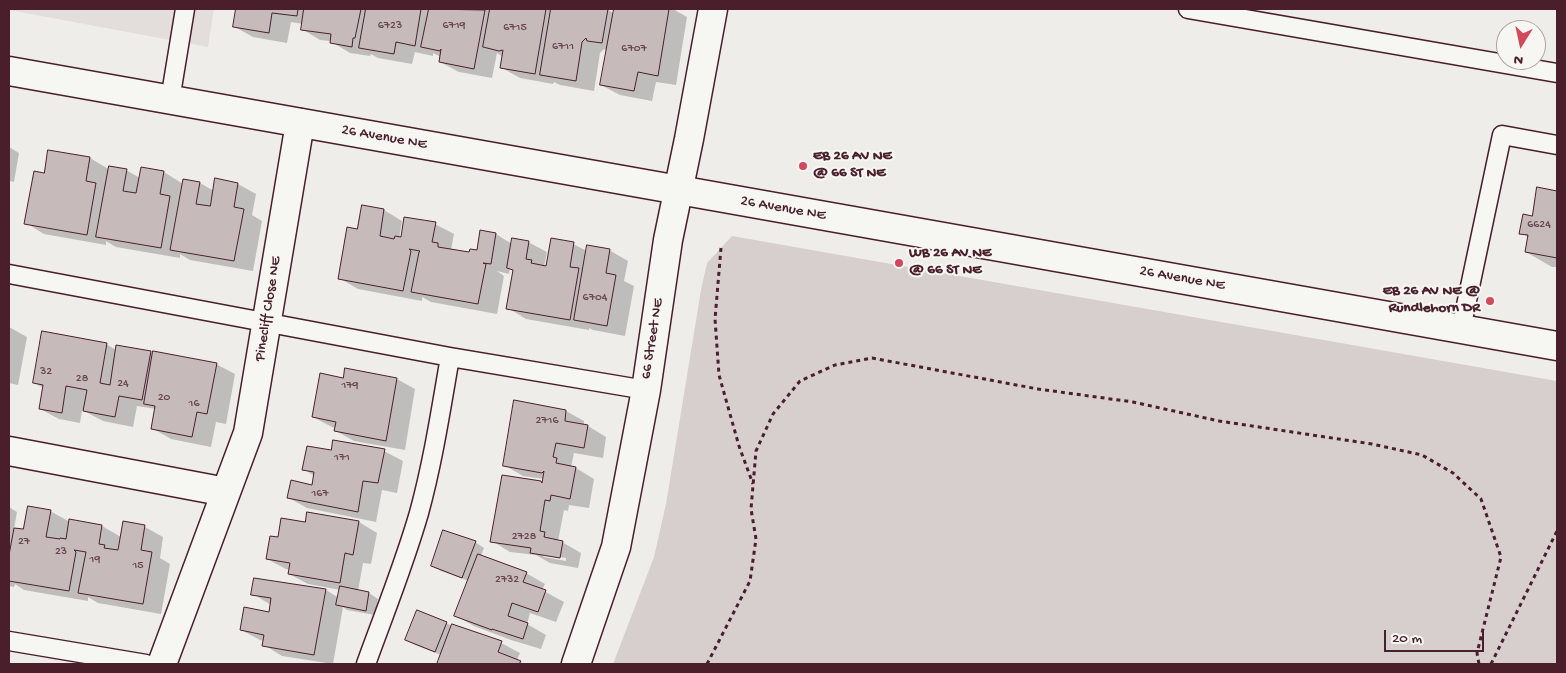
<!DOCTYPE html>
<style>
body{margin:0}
#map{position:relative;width:1566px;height:673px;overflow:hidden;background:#efedea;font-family:"Gochi Hand",sans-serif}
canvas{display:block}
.frame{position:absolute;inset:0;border:10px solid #4a1f2b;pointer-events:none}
.north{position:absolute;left:1496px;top:20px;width:50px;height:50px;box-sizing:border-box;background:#f6f6f2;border:1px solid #b1a0a2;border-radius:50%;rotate:190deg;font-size:14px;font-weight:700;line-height:20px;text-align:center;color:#4a1f2b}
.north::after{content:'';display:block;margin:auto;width:18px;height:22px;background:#d1495b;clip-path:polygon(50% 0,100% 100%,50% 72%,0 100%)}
.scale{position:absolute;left:1384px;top:630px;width:100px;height:22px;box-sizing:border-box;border:2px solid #4a1f2b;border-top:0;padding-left:6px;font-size:15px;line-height:18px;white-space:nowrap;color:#4a1f2b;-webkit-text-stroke:4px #f6f6f2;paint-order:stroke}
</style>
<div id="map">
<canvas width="1566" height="673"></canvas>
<div class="frame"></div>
<div class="north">N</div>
<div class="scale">20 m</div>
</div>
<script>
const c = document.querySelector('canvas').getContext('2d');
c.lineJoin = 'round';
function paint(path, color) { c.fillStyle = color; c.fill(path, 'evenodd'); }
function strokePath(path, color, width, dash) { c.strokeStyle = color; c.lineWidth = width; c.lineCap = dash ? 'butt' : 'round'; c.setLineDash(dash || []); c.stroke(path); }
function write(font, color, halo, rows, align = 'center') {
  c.font = font + ' "Gochi Hand",sans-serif'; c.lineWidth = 4; c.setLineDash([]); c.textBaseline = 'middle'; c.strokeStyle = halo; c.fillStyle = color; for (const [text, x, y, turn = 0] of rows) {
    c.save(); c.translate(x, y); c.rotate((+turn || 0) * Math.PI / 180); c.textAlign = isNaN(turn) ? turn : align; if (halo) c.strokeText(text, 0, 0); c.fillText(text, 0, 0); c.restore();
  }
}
paint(new Path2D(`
 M9,9H214L208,47L9,10Z`), '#e3dedc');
paint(new Path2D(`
 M732,236L1557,381V664H613L654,557L666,504L701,290L707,263Z`), '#d7cfce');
paint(new Path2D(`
 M238,9H607L614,14L615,9H673L687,17L676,85L656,82L652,101L620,95L601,85L607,51L604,49L600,53L594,91L560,85L554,82L553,84L520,78L502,68L503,57L497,53L492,78L459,72L440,62L441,57L433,53V56L415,52L412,64L378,58L371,54L370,56L350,53L330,41L320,40L302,29L303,24L291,22L287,43L253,37L235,27Z
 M9,147L19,153L14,182L10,181L9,190Z
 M90,158L110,170H126L140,178L164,172L183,184L184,181L200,183L214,191L238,184L256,194L252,215L262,221L253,271L190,260L180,254V258L116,247L106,241V245L44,234L26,223L45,175Z
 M1538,189L1557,192V267H1552L1526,252L1529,238L1521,233L1533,217Z
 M363,206L384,210L402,221L399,239L435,224L454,234L451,250L470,254L478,252L496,234L512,244L528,242L547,252L544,267H547L573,244L587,251L609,250L628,261L624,281L634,286L625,336L593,330L589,328V330L526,319L508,308L514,271L510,268L509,274L497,271L504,276L497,314L431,302L422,297V301L358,289L339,278L358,231Z
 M9,327L27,337L18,385L9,383Z
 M106,344L116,350L150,352L154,354L216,364L235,374L226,424L216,422L211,447L171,439L152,428L156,409L137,406L133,427L103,421L82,410L80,423L59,419L40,409L44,388L34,383Z
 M346,369L397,379L415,389L405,450L354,441L336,431V428L332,427L313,417L344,380Z
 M515,402L566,411L584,421V425L588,426L606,437L603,458L574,453L571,467L576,468L594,479L589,508L569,505L568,511L564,510L558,541L562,542L581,553L578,568L550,563L536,555L510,552L492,541L541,482L543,483L544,479L523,476L504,465ZM541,554L566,558V561L544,557Z
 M384,451L403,461L397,493L382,490L376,522L307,508L289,498L313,486L314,476L304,469L332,452Z
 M9,507L17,512L14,529L24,531L50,511L70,522L102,526L121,537L124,523L145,527L163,537L160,558L170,564L161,614L98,603L88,597V601L24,590L15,584L14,587L9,586Z
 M359,522L377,533L371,564L363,563L358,591L369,593L378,599L375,615L347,610L343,607L333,664L282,656L264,645V641L260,640L241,630L270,613L271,605L253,594L326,590L339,598L341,590L308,584L289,574L290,570L286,569L267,559L279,538L306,523Z
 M475,542L484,548L481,556L526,573L545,584L542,590L564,602L556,622L530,613L527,624L546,635L541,649L511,640L474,626L456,616L469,581L441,571L432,566Z
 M446,623L452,626L501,643L520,653L517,660L524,664H438L441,655L415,645L406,640Z`), '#0003');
const building = new Path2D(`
 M236,9H298L297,16L272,13L269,33L233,27Z
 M304,9H361L355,38H353L352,47L330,43L331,34L301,30Z
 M366,9H421L415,46L396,42L394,54L359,48Z
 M429,9L485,10L474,69L439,62L441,49L440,51L421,47Z
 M490,9H546L535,74L500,68L503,50L499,51L483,47Z
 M551,9H608L602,43L587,41L586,38L582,42L576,81L540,75Z
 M614,9H669L658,76L638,72L634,91L600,85Z
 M48,150L90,157L86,181L96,183L87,235L24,224L34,171L44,173Z
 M109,166L127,169L123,191L136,193L141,167L164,171L160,194L170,196L161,248L96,237Z
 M215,178L238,183L234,207L244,209L234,261L170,250L183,179L200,182L196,204L210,206Z
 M1537,187L1557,191V258L1525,252L1528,235L1519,234L1523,214L1532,216Z
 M362,205L384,209L380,236L394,239L395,236L401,237L404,217L436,222L432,242L438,243V247L469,252L470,249L477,250L480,230L496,233L491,264L483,263L486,264L478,304L411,292L419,252L420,251L409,249L411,251L403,291L338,279L347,227L357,229Z
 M512,238L529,241L526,259L532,260L531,263L546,266L551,238L574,242L570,267L579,268L570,320L506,309L513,270L507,268Z
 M587,245L610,249L606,273L616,275L607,326L574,320Z
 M42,331L107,343L100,383L110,385L116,345L151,351L142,400L119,396L115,417L83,411L87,390L66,386L62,413L39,409L43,385L33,383Z
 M153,351L217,363L207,414L197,412L192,437L151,429L155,406L144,404Z
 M345,368L397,378L386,441L334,431L336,422L312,417L320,373L343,378Z
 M514,400L566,410L565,421L588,425L584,448L556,443L553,457L557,458L556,463L576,467L570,499L551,495L550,501L545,500L540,531L545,532L544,537L563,541L560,558L530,553L531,548L490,542L502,475L541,481L542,483L544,471L542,473L503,466Z
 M333,440L385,449L378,483L363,481L358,512L287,498L291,480L312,485L314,472L302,470L307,446L331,450Z
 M28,506L51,510L46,537L60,539V538L66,539L69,519L102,525L99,544L105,545L104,548L118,550L123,521L145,525L141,550L152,552L143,604L78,593L86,552L74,550L76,552L69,591L9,581V555L14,528L23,529Z
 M307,512L359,521L353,555L345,553L340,583L288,574L290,563L266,559L270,536L278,537L281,518L305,522Z
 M443,530L476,541L462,578L431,566Z
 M478,554L527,572L523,582L546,590L538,612L512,603L508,616L528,623L523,639L492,629V630L454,616Z
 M254,578L326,589L314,655L262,646L264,635L240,630L244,607L269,612L271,598L251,595Z
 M340,586L369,592L366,611L336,605Z
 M417,610L447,622L435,652L405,640Z
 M452,624L502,641L498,652L521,661L519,664H437Z`);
paint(building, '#c6babb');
strokePath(building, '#4a1f2b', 1);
const service = new Path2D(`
 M1188,9L1557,73
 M170,100L185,9
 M9,274L450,357L646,390
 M1461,329L1502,135L1557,145
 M9,641L146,664
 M366,664C384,614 404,565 419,513C433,462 441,409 450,357`);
const minor = new Path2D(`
 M9,451L226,492
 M162,664L248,433L300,123
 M576,664L616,547L646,390L668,240L689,139L713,9`);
const tertiary = new Path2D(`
 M9,71L1557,346`);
strokePath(service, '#4a1f2b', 21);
strokePath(minor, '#4a1f2b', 31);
strokePath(tertiary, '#4a1f2b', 31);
strokePath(new Path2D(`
 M721,248L715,319L719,375L739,446L753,484
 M707,664L750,581L756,539L751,509L756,451L773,414L800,381L835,365L872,358L1038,389L1133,402L1219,421L1372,444L1422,455L1453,473L1481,499L1501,557L1477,653L1479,664
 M1491,664L1557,531`), '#4a1f2b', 3, [4, 4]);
strokePath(service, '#f6f6f2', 18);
strokePath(minor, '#f6f6f2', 28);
strokePath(tertiary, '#f6f6f2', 28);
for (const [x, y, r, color] of [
 [803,166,5,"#d1495b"],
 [899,263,5,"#d1495b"],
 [1490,301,5,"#d1495b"]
]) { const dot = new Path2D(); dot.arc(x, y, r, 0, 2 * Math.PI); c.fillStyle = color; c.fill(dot); strokePath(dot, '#f6f6f2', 2); }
write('12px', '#69464f', null, [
 ["6723",390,26],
 ["6719",454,26],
 ["6715",515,28],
 ["6711",563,47],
 ["6707",634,49],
 ["6624",1539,225],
 ["6704",595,298],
 ["32",46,372],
 ["28",82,379],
 ["24",123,384],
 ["179",350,386],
 ["20",164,398],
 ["16",194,404],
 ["2716",547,421],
 ["171",342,458],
 ["167",320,494],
 ["2728",524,537],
 ["27",24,542],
 ["23",61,552],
 ["19",95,560],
 ["15",138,566],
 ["2732",507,580]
]);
write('15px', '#4a1f2b', '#f6f6f2', [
 ["26 Avenue NE",384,138,10],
 ["26 Avenue NE",783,209,10],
 ["26 Avenue NE",1182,279,10],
 ["Pinecliff Close NE",269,309,-81],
 ["66 Street NE",653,339,-81]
]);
write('bold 15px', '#4a1f2b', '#f6f6f2', [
 ["EB 26 AV NE",813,157],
 ["@ 66 ST NE",813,174],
 ["WB 26 AV NE",909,254],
 ["@ 66 ST NE",909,271],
 ["EB 26 AV NE @",1480,292,"right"],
 ["Rundlehorn DR",1480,309,"right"]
], 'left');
</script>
